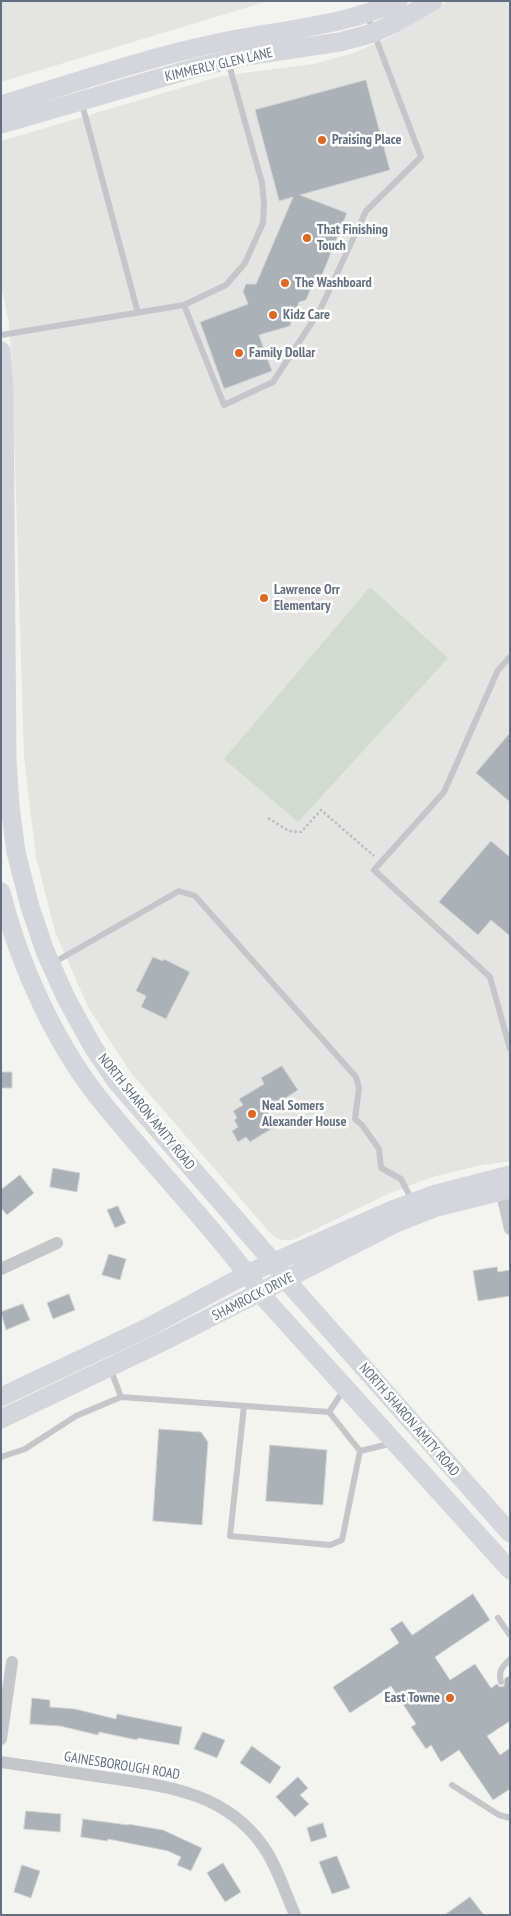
<!DOCTYPE html>
<style>
body{margin:0}
#map{position:relative;width:511px;height:1916px;overflow:hidden;background:#f3f4f0;font-family:"PT Sans Narrow",sans-serif}
canvas{display:block}
.frame{position:absolute;inset:0;border:2px solid #636f80;pointer-events:none}
</style>
<div id="map">
<canvas width="511" height="1916"></canvas>
<div class="frame"></div>
</div>
<script>
const c = document.querySelector('canvas').getContext('2d');
c.lineJoin = 'round';
function paint(path, color) { c.fillStyle = color; c.fill(path, 'evenodd'); }
function strokePath(path, color, width, dash) { c.strokeStyle = color; c.lineWidth = width; c.lineCap = dash ? 'butt' : 'round'; c.setLineDash(dash || []); c.stroke(path); }
function write(font, color, halo, rows, align = 'center') {
  c.font = font + ' "PT Sans Narrow",sans-serif'; c.lineWidth = 5; c.setLineDash([]); c.textBaseline = 'middle'; c.strokeStyle = halo; c.fillStyle = color; for (const [text, x, y, turn = 0] of rows) {
    c.save(); c.translate(x, y); c.rotate((+turn || 0) * Math.PI / 180); c.textAlign = isNaN(turn) ? turn : align; if (halo) c.strokeText(text, 0, 0); c.fillText(text, 0, 0); c.restore();
  }
}
paint(new Path2D(`
 M1,1H268L1,82Z
 M448,1H510V1161L477,1166L432,1177L390,1193L293,1240H280L272,1235L131,1073L88,1007L55,932L36,857L24,757L12,368L9,323L1,285V141L221,76L313,64L354,53L392,36Z`), '#e4e4e3');
paint(new Path2D(`
 M370,587L448,658L298,822L224,759Z`), '#d3dbd1');
const building = new Path2D(`
 M366,80L390,170L300,195L347,213L320,280L314,281L306,300L299,302L290,326L259,335L272,371L224,389L200,322L248,304L243,291L246,284H256L293,197L279,201L255,110Z
 M510,733V802L476,773Z
 M491,841L510,857V936L491,920L478,935L439,902Z
 M153,957L163,961L164,959L190,972L166,1019L141,1007L146,996L136,991Z
 M282,1066L298,1090L267,1110L276,1126L250,1142L246,1137L238,1142L232,1131L238,1127L234,1120L237,1118L233,1111L243,1105L239,1099L264,1084L261,1078Z
 M1,1072H12V1088H1Z
 M53,1168L80,1173L77,1192L50,1187Z
 M20,1175L34,1193L7,1215L1,1208V1190Z
 M118,1206L126,1223L115,1228L107,1210Z
 M109,1254L126,1259L120,1280L102,1275Z
 M497,1267L498,1272L510,1270V1296L478,1301L473,1271Z
 M69,1294L75,1310L53,1319L47,1303Z
 M23,1304L30,1320L6,1330L1,1312Z
 M159,1429L201,1432L208,1442L202,1525L153,1521Z
 M270,1445L327,1450L323,1505L266,1501Z
 M473,1594L490,1620L435,1657L450,1680L475,1664L491,1688L497,1684L500,1687L504,1686L505,1678L510,1676V1721L487,1736L500,1755L510,1748V1789L493,1800L459,1750L441,1762L431,1745L426,1749L411,1727L416,1724L391,1686L350,1713L333,1687L399,1643L390,1629L402,1621L412,1635Z
 M32,1698L50,1700V1707L75,1709L116,1719L117,1714L182,1727L179,1745L138,1738L137,1740L99,1732L98,1735L60,1726L30,1724Z
 M203,1732L225,1740L217,1758L194,1749Z
 M252,1746L281,1767L270,1784L240,1763Z
 M298,1777L308,1788L300,1795L309,1804L295,1817L276,1797Z
 M26,1811L61,1814L60,1832L24,1829Z
 M83,1819L128,1825V1824L163,1830L202,1848L191,1871L177,1865L181,1857L168,1851L108,1839L107,1841L81,1837Z
 M323,1823L327,1837L311,1842L307,1828Z
 M337,1856L350,1888L332,1894L319,1862Z
 M223,1863L241,1892L225,1902L207,1873Z
 M22,1865L40,1871L31,1898L14,1892Z
 M470,1897L484,1915H445Z`);
paint(building, '#acb1b7');
strokePath(building, '#d5d5d2', 1);
strokePath(new Path2D(`
 M268,818L289,831L301,832L321,810L374,856`), '#bbbcbf', 2.5, [2.5, 2.5]);
strokePath(new Path2D(`
 M82,104L138,313
 M184,305L224,405L273,382L320,310L366,211L421,157L367,15
 M1,335L184,305L226,285L245,263L263,223L264,203L262,183L228,61
 M510,657L498,670L444,792L374,870L490,977L510,1049
 M53,963L179,891L195,896L356,1077L359,1088L355,1119L362,1125L379,1149L381,1168L401,1179L413,1202
 M110,1368L121,1397L329,1412L345,1388
 M244,1406L230,1536L330,1545L342,1540L360,1451L329,1412
 M360,1451L393,1443
 M1,1457L25,1449L76,1416L121,1397
 M498,1618L510,1635
 M501,1682C498,1671 502,1667 510,1659
 M452,1785L499,1815L510,1818`), '#c4c6ca', 6);
strokePath(new Path2D(`
 M501,1190L510,1229
 M1,1269L57,1243
 M1,1739L12,1662
 M1,1762C35,1767 69,1772 103,1777C164,1786 224,1791 263,1846C277,1866 285,1892 295,1915`), '#c4c6ca', 12);
strokePath(new Path2D(`
 M1,105C71,84 142,59 213,44C275,30 339,28 398,1
 M1,124L195,68L246,56L340,42L373,33L393,24L433,1
 M1,351L4,388L7,761L10,806L16,852L30,907L45,951L66,998L93,1047L116,1081L273,1262L286,1280L510,1533
 M1,892C18,961 54,1041 98,1097C153,1166 216,1229 267,1301L510,1570
 M1,1397L149,1327L247,1274L390,1211L436,1194L510,1175
 M1,1419L158,1344L396,1223L437,1207L510,1189`), '#d4d6dc', 19);
for (const [x, y, r, color] of [
 [322,140,5,"#df6824"],
 [307,238,5,"#df6824"],
 [285,283,5,"#df6824"],
 [273,315,5,"#df6824"],
 [239,353,5,"#df6824"],
 [264,598,5,"#df6824"],
 [252,1114,5,"#df6824"],
 [450,1698,5,"#df6824"]
]) { const dot = new Path2D(); dot.arc(x, y, r, 0, 2 * Math.PI); c.fillStyle = color; c.fill(dot); strokePath(dot, '#fff', 2); }
write('14px', '#636f80', '#fff', [
 ["KIMMERLY GLEN LANE",219,65,-13],
 ["NORTH SHARON AMITY ROAD",146,1112,51],
 ["SHAMROCK DRIVE",253,1297,-27],
 ["NORTH SHARON AMITY ROAD",409,1420,49],
 ["GAINESBOROUGH ROAD",122,1766,9]
]);
write('bold 14px', '#636f80', '#fff', [
 ["Praising Place",332,140],
 ["That Finishing",317,230],
 ["Touch",317,246],
 ["The Washboard",295,283],
 ["Kidz Care",283,315],
 ["Family Dollar",249,353],
 ["Lawrence Orr",274,590],
 ["Elementary",274,606],
 ["Neal Somers",262,1106],
 ["Alexander House",262,1122],
 ["East Towne",440,1698,"right"]
], 'left');
</script>
